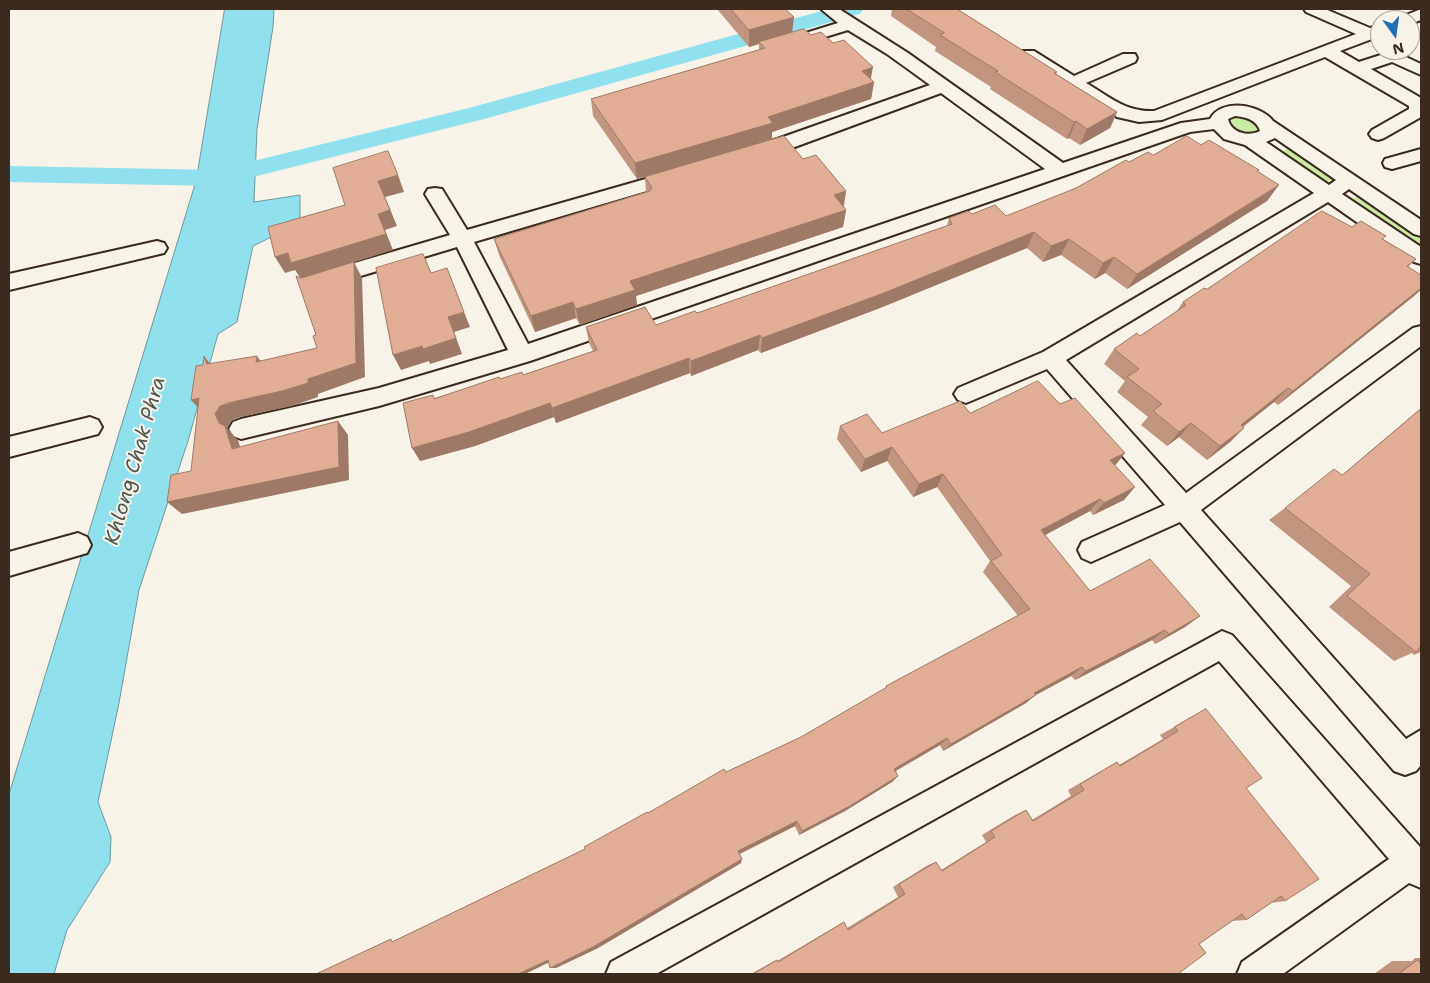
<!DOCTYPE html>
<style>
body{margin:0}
#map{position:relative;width:1430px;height:983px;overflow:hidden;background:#f7f3e8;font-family:"Shantell Sans",sans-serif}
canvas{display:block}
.frame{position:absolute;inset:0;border:10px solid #3b2a1e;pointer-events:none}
.north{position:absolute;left:1370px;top:10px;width:50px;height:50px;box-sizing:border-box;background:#f7f3e8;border:1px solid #aca397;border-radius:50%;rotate:166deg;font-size:14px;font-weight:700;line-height:20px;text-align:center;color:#3b2a1e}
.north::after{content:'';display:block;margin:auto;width:18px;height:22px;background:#1f6fb2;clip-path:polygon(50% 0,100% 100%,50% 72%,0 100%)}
</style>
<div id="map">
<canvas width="1430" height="983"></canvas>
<div class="frame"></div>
<div class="north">N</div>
</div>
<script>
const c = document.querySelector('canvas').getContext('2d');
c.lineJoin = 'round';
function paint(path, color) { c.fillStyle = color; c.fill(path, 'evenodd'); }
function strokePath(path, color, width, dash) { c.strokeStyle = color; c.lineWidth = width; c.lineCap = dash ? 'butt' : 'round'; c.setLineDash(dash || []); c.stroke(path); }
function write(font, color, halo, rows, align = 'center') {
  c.font = font + ' "Shantell Sans",sans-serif'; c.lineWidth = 4; c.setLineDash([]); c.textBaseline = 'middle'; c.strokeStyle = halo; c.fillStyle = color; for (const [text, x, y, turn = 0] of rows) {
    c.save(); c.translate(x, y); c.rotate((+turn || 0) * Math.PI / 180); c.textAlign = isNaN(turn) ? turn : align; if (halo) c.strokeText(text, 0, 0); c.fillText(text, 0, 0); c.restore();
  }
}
paint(new Path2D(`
 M1232,115H1244L1263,126L1260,135L1237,133L1226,120Z
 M1288,148L1335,178L1327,182L1281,152Z
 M1360,195L1421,236V246L1353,199Z`), '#cbeaa2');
const water = new Path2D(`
 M225,9H274L273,27L257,129L254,202L300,195V223L253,246L237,322L218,334L188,441L139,590L119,703L98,802L111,837L110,862L67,930L54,974H9V794L196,181Z`);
paint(water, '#90e0ee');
strokePath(water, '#6e979b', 1);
paint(new Path2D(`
 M829,9H863L860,14L484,119L217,186L9,182V166L217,170L469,108Z`), '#90e0ee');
const minor = new Path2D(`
 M821,9H839L908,53L1063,163L1181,123L1210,119C1221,98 1260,104 1273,121L1421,220V236L1414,234L1349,189L1342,194L1421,247V264L1414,262L1328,202L1066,360L1186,493L1413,328L1421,326V346L1201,510L1406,739L1421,730V765L1416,771L1405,775L1394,771L1180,522L1091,562L1082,558L1078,550L1082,542L1165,505L1047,369L966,403L958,400L954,394L958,388L1043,352L1314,193L1245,145L1224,139L1214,129L1190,132L530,361L379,406L241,439L233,436L229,429L233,422L241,419L379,388L508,350L457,247L324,287L317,284L314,279L317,274L450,235L425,194L428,189L435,188L442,189L467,230L677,170L684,172L687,176L684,180L474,242L528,344L1045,169L941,93L792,148L756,159L749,157L747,153L749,149L930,85L887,54L848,30L789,48L783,46L781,43L783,40L838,23ZM1235,116C1246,117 1257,120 1260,131C1248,137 1231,133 1228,119ZM1275,138L1336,180L1329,185L1266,142Z
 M1304,9H1325L1370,28L1380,25V36L1340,51L1359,62L1393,51L1421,64V75L1392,62L1371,69L1421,98V117L1384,138L1378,140L1372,138L1369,134L1372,130L1409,109V106L1325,57L1162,120L1139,122L1117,117L1022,59L1020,55L1022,51H1034L1074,76L1123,54H1135L1137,58L1135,62L1086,83C1110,97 1125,112 1154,111L1356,34L1306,12Z
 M1421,9V20L1410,24V20H1399L1401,17Z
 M1421,149V161L1392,169L1385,167L1383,163L1385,159Z
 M157,241L164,243L167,248L164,253L9,290V274Z
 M90,417L98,420L102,427L98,434L9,457V437Z
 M78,533L87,537L91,545L87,553L9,576V552Z
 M1222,631L1232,635L1421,848V888L1409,883L1283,974H1237L1242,962L1389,859L1219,661L656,974H606L611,962Z`);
strokePath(minor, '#3b2a1e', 4);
paint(minor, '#f7f3e8');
paint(new Path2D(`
 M717,9H785L792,32L811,35L874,82L871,99L772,132V140L803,159L846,191L844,207L846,210L843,227L636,296L637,305L580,325L576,318L535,332L499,255L494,239L646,192L645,177L741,149L637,179L593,116L591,99L759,50V44L749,47Z
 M892,9H957L1057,72L1056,74L1117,112L1110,128L1080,145L1069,138L1067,139L990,89L991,87L935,51L936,47L891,16Z
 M1201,145L1258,172L1267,201L1127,289L1105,273L1095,279L1061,255L1043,262L1027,248L880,308L761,353L758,350L691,376L690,373L556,423L554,417L475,446L420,461L434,398L500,379L523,375L593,351L589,343L586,327L656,325L697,313L947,226L949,218L972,214L1006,216L1076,188L1129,162L1153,155Z
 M1352,227L1383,239L1416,259L1408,267L1414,296L1278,405L1274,402L1243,427L1230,442L1207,460L1179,437L1167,446L1141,425L1148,417L1117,392L1125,381L1104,364L1114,349L1140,336L1176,312L1183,302L1207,289Z
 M1421,408V652L1414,655L1412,653L1394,661L1329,607L1351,586L1269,520L1285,508L1342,475Z
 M970,413L1115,466L1124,500L1093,515L1090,511L1045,535L1090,591L1200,616L1185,627L1155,644L1152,640L1075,680L1071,676L1034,696L1026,703L943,751L940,745L896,771L898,776L892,782L845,811L799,835L795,826L740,854L741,863L598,948L556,968L548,963L396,940L585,849L648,813L726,772L801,737L885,689L886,686L1018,616L983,572L990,561L937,487L913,497L887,461L861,472L837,439L840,426L882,433Z
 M1206,709L1246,788L1285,901L1271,903L1246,920L1231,921L1199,944L1178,974H751L774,961L777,960V961L840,924L844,922L847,928L898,897L893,887L928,865L936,862L941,870L986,842L982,835L1015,815L1026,810L1032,820L1071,796L1068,790L1117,762L1119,765L1163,739L1160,735Z
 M1415,958H1421V974H1374L1392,961H1412Z`), '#c29580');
paint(new Path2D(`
 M794,17L792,34L759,42V44L749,47V30Z
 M873,67L870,83L874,82L871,99L772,132V140L637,179L635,163L768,117L862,71Z
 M1117,112L1110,128L1080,145L1087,129Z
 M1076,121L1069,138L1067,139L1074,122Z
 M398,175L404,192L385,197L397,226L385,230L393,250L301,279L295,270L285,273L275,257L378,214V181Z
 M1279,185L1267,201L1127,289L1137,274Z
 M846,191L843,208L834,195Z
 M846,210L843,227L636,296L637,305L580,325L576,309L630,281Z
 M1034,232L1027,248L880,308L761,353L762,338Z
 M1069,239L1061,255L1043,262L1051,246Z
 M1114,257L1105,273L1095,279L1103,263Z
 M354,262L362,278L365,377L318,394V397L292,406L240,417L232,420L227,428L238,440L245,463L232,449L215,414L220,406L308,379Z
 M1421,288V290L1414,296L1278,405L1293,391Z
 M573,302L576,318L535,332L531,316Z
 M464,312L470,327L454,332L462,354L430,364L429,361L401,370L393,355L422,346L448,317Z
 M760,335L758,350L691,376V361Z
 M204,356L216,371L207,364Z
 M257,356L268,371L256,362Z
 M689,358L690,373L556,423L552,408Z
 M1288,388L1274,402L1227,439L1241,425Z
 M199,398L204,414L191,400Z
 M550,403L554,417L475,446L420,461L412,448Z
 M338,421L348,435L349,480L182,514L167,502Z
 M1191,423L1179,437L1167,446L1179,432Z
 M1244,428L1230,442L1207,460L1220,446Z
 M892,447L887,461L861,472L865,459Z
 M1125,453L1114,467L1110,460Z
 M943,474L937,487L913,497L919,484Z
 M1135,487L1124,500L1093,515L1104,503Z
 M1100,499L1090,511L1032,542L1041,530Z
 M1200,616L1185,627L1155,644L1169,634Z
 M1165,630L1152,640L1075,680L1086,671Z
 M1082,667L1071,676L1034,696L1026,703L943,751L951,744L1034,693Z
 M947,738L940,745L888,775L894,769Z
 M898,776L892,782L845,811L799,835L802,831Z
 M797,821L795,826L737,855L738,851Z
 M742,859L741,863L598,948L556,968H550Z
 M548,960H554L525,974H518Z`), '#9e7968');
const building = new Path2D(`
 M731,9H785L794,17L749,30Z
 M907,9H957L1057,72L1054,73L1117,112L1087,129L1076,121L1074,122L995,72L998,71L940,35L944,33Z
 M804,29L811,35L821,32L833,43L844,40L873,67L862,71L874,82L768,117L773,123L635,163L591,99L765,48L759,42Z
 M784,136L803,159L816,155L846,191L834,195L846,210L630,281L635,290L576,309L573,302L531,316L494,239L650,191L652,188L645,177Z
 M1187,136L1201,145L1209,140L1259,170L1257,171L1279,185L1137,274L1114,257L1103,263L1069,239L1051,246L1034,232L884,293L762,338L760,335L691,361L689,358L552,408L550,403L469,432L412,448L403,403L433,395L434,399L499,377L500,379L522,372L523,375L597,350L586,327L645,307L656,325L695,311L697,313L952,224L949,218L968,211L972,214L995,205L1006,216L1076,188L1126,160L1129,162L1148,152L1153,155Z
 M388,151L398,175L378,181L390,210L378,214L386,234L291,263L288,253L275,257L268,227L345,205L333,168Z
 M1322,211L1352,227L1361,221L1386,236L1382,239L1416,259L1407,266L1421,275V288L1293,391L1288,388L1241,425L1244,428L1220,446L1191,423L1179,432L1153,411L1162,404L1127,377L1139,369L1114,349L1137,333L1140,336L1186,305L1183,302L1204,288L1207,289Z
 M423,254L431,273L447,268L464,312L448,317L456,338L423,349L422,346L393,355L376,268Z
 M354,262L356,363L308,379V383L282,391L228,403L220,406L215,414L219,423L225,426L232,449L338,421L339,467L167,502L171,475L191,471L199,398L191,400L196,366L203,365L204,356L207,364L257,356L256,362L317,348L313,336L316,335L296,276L301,278Z
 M1038,381L1060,404L1075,398L1125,453L1110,460L1135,487L1104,503L1100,499L1041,530L1090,591L1150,559L1200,616L1169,634L1165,630L1086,671L1082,667L1034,693L1036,695L951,744L947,738L894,769L898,776L850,806L802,831L797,821L738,851L742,859L593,947L550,968L548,960L518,974H316L391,939L392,942L585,849L584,847L647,812L648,813L724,769L726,772L801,737L887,687L886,686L1030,609L991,561L1002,555L943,474L919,484L892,447L865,459L840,426L867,414L882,433L960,401L970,413Z
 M1421,409V646L1416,652L1347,596L1370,574L1285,508L1334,469L1342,475Z
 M1206,709L1262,778L1246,788L1319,879L1285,901L1281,896L1246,920L1242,914L1199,944L1206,953L1178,974H753L777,960L778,962L844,922L848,930L905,894L899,884L936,862L942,871L995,837L991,831L1026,810L1033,821L1084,790L1080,784L1117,762L1120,766L1178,731L1175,727Z
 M1418,960L1421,964V974H1399Z`);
paint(building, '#e2ad95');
strokePath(building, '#9e7968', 1);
write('italic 20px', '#505852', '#f7f3e8', [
 ["Khlong Chak Phra",136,461,-74]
]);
</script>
